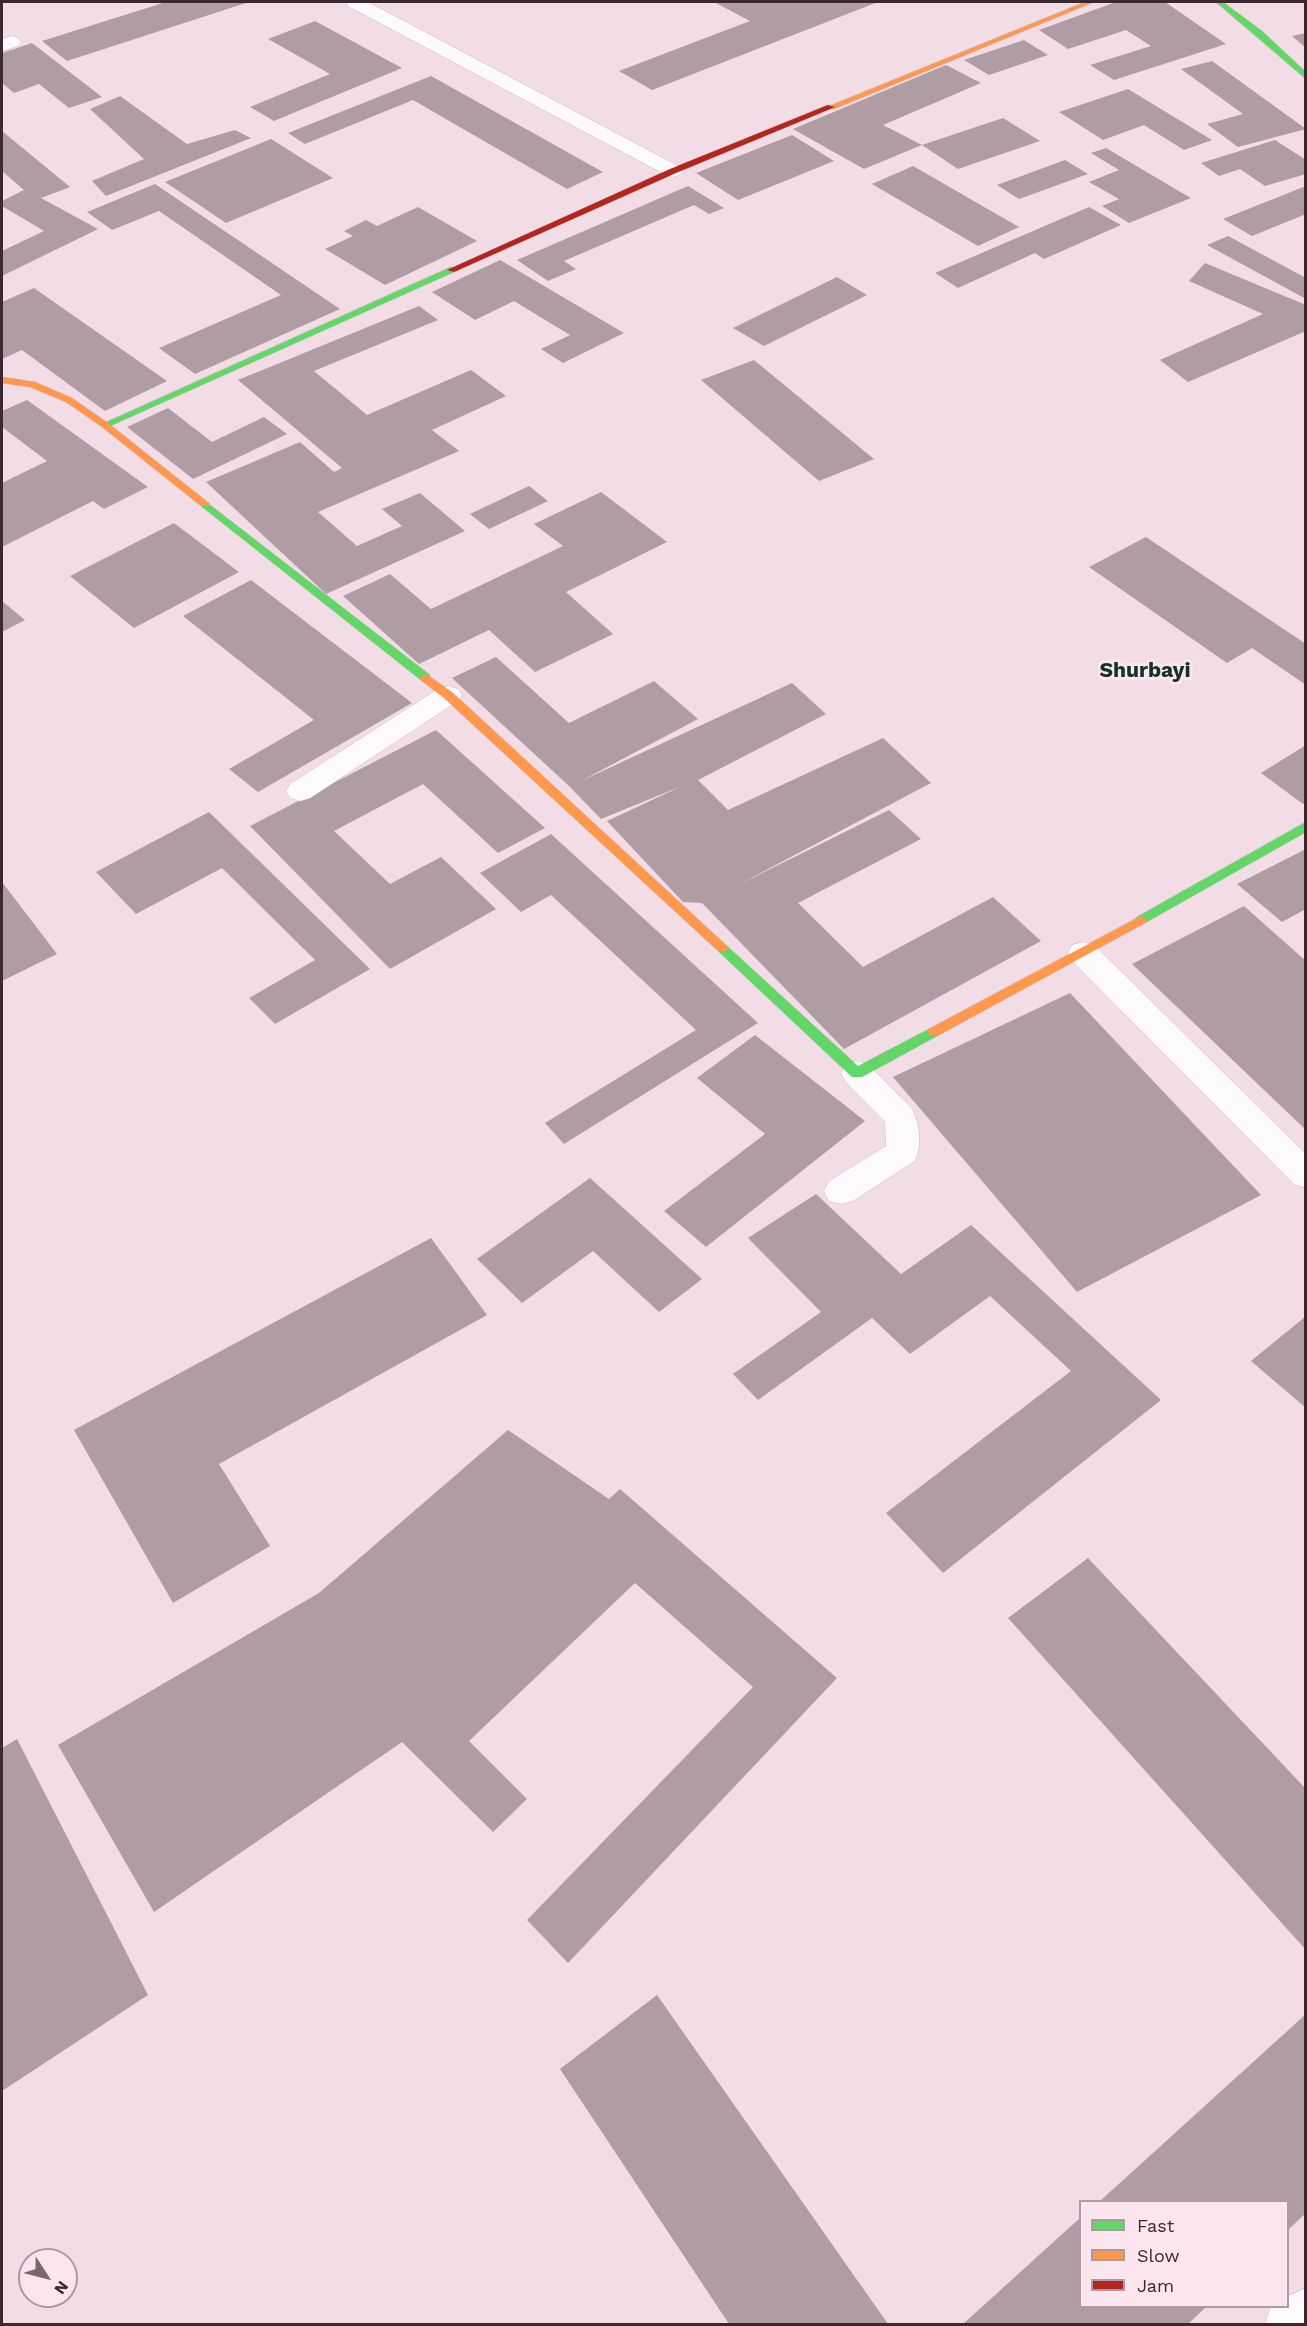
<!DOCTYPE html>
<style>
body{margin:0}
#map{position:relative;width:1307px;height:2326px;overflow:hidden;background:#f2dce6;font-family:"Work Sans",sans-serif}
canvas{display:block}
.frame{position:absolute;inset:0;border:3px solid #3c2831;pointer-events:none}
.legend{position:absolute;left:1079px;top:2200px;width:210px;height:108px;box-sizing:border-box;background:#fbe6ef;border:2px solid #af9aa3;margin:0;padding:8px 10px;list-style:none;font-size:18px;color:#3c2831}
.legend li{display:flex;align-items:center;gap:12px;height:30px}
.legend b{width:30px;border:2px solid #af9aa3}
.north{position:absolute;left:18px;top:2248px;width:60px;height:60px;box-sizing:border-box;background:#fbe6ef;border:2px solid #af9aa3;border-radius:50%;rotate:126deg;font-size:16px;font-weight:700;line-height:24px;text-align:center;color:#3c2831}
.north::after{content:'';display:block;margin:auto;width:21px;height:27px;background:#7c6770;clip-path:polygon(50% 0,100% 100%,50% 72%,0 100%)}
</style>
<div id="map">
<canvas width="1307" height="2326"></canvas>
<div class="frame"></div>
<ul class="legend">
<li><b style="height:8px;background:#63d668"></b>Fast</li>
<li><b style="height:8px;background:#ff974d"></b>Slow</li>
<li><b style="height:8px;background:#b3261e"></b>Jam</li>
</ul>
<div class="north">N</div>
</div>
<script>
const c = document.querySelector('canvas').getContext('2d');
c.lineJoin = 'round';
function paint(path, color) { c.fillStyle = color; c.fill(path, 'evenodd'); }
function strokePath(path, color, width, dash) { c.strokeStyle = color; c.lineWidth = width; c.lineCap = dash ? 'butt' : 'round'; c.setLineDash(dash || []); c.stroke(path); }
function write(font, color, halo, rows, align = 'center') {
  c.font = font + ' "Work Sans",sans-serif'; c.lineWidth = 6; c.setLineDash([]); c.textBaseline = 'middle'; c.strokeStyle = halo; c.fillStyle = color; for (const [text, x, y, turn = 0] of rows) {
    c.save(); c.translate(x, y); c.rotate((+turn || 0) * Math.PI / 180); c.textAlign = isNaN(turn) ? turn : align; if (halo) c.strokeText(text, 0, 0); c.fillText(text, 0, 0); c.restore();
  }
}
paint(new Path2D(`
 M166,2H249L67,61L42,41Z
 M714,2H878L652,90L619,71L750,21Z
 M1116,2H1165L1226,44L1114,80L1090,65L1151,46L1126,30L1068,49L1039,30Z
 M315,21L402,68L274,121L250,107L330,74L268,39Z
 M1306,33V48L1292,36Z
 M1024,40L1048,55L989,75L964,60Z
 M32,43L102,97L69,108L39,84L14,93L2,83V53Z
 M1212,61L1306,129L1238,147L1207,124L1243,114L1181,69Z
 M946,65L981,83L883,125L922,145L864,169L793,129Z
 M431,76L603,172L567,189L413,100L305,144L288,133Z
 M1128,89L1212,140L1184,150L1144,125L1103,140L1059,112Z
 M120,96L187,144L235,130L251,138L106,196L92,181L144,159L90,109Z
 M1003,118L1040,141L958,169L922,145Z
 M2,131L70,187L41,198L98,229L2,276V251L44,231L2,206V201L24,190L2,171Z
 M792,135L834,161L738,200L696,173Z
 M271,139L333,178L226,223L165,182Z
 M1275,140L1306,160V174L1265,186L1240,169L1219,176L1201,163Z
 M1106,148L1177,190L1191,198L1129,223L1102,206L1119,199L1089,182L1119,170L1091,153Z
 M1065,160L1088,174L1019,199L997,185Z
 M913,166L1019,227L978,246L872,184Z
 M155,184L340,309L195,374L159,348L281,295L159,211L112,230L87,212Z
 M688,186L724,208L709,214L694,205L564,261L576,269L548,281L517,260Z
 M1306,186V214L1252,236L1223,219Z
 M418,207L477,241L385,285L325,249L353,236L344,231L366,220L377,226Z
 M1089,207L1121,225L1044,259L1035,253L958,288L935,273Z
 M1228,236L1306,278V299L1207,245Z
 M500,260L624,333L563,363L541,349L570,335L514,301L475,320L432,292Z
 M1205,263L1306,305V331L1188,382L1160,360L1263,314L1189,281Z
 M837,277L867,295L764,346L733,328Z
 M34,288L167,381L105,411L22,350L2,359V302Z
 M419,306L438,320L314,371L367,415L471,370L506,396L432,430L459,451L318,512L357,546L402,526L382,509L420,493L465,531L326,594L206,482L300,442L334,472L342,468L238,380Z
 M754,360L874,459L819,481L701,380Z
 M27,400L148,487L104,509L93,501L2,547V483L47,461L2,427V411Z
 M168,408L212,442L264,417L287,434L193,479L127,427Z
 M529,486L548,501L489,529L470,514Z
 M601,492L667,542L566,592L613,634L535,672L489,630L419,664L343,596L390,574L431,609L563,546L534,524Z
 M174,523L239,572L134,628L70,576Z
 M1146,537L1306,644V685L1252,648L1227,663L1089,567Z
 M251,580L412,703L258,792L229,769L314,720L183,616Z
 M2,601L25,620L2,632Z
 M496,657L569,723L654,681L698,719L581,781L792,683L826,714L698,780L728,810L883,738L931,783L738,885L889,810L921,839L798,903L863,967L993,897L1041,941L844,1049L702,903L683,902L607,821L682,786L601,819L569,786L452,678Z
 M436,730L545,828L498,853L423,784L334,831L390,884L441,857L496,909L390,969L250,826Z
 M1306,745V802L1303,804L1261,773Z
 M209,812L370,969L275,1024L249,998L315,960L222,868L136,914L96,872Z
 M551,834L758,1023L564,1144L545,1123L696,1030L551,895L521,912L480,873Z
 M1306,849V909L1282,922L1237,884Z
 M2,882L57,954L2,981Z
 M1244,906L1306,961V1130L1132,964Z
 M1070,993L1261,1195L1077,1292L893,1077Z
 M755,1035L865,1121L706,1247L664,1211L765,1134L697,1078Z
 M590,1178L702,1279L659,1312L593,1251L522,1303L477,1259Z
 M816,1194L901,1274L971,1225L1161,1400L943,1573L886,1513L1071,1371L990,1296L910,1354L872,1318L758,1400L733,1374L821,1312L748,1238Z
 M431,1238L487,1315L219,1464L270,1546L173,1603L74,1430Z
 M1306,1316V1408L1251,1361Z
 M508,1430L609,1499L620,1489L837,1678L568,1963L527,1920L753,1687L635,1583L469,1741L527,1799L493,1832L402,1742L154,1912L58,1745L319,1593Z
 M1088,1558L1306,1789V1950L1008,1618Z
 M17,1739L148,1995L2,2091V1748Z
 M657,1995L888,2324H729L560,2069Z
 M1306,2014V2213L1288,2230V2202H1099Z
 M1080,2218V2306H1207L1188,2324H963Z`), '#b09da3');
const street = new Path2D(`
 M346,2H368L680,167L683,171L680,175L673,177L666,175L348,6Z
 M11,36L18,38L21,42L18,46L2,51V39Z
 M448,686L458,689L462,695L458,701L310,798L300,801L290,798L286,791L290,784L438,689Z
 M1083,942L1094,945L1306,1154V1188L1294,1184L1072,961L1068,953L1072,945Z
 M857,1061L868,1064L912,1109C920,1124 922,1147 915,1161L853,1201L841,1204L829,1201L824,1191L829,1181L886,1146L885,1122L846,1082L841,1073L846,1064Z
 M1306,2288V2324H1265L1271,2307L1288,2306V2296Z`);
const fast = new Path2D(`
 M1216,2H1223L1262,31L1306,72V79Z
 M451,267L455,270L454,272L108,427L100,425Z
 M205,501L430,675V681H422L201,506L200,504Z
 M1306,822V832L1145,923H1137L1135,920L1137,917Z
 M722,943L726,945L858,1066L929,1029L934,1027L940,1032L939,1035L862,1077H852L718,951L716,948L718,945Z`);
const slow = new Path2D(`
 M1085,2H1094L834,109L827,107Z
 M2,377L35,382L72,398L108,423L210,504L209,506H201L102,427L66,402L30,387L2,383Z
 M426,674L452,692L726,945L728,948L726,951H718L444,698L422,681L420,678Z
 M1141,916L1147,920L1145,923L939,1035H929L928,1032L929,1029Z`);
const jam = new Path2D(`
 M828,105L835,107L676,173L454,272L447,270L670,169Z`);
strokePath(street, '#cfbbc4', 1);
strokePath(fast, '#cfbbc4', 1);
strokePath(slow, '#cfbbc4', 1);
strokePath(jam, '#cfbbc4', 1);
paint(street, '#fdfafb');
paint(fast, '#63d668');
paint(slow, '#ff974d');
paint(jam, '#b3261e');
write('bold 21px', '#143127', '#fbe6ef', [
 ["Shurbayi",1145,671]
]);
</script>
